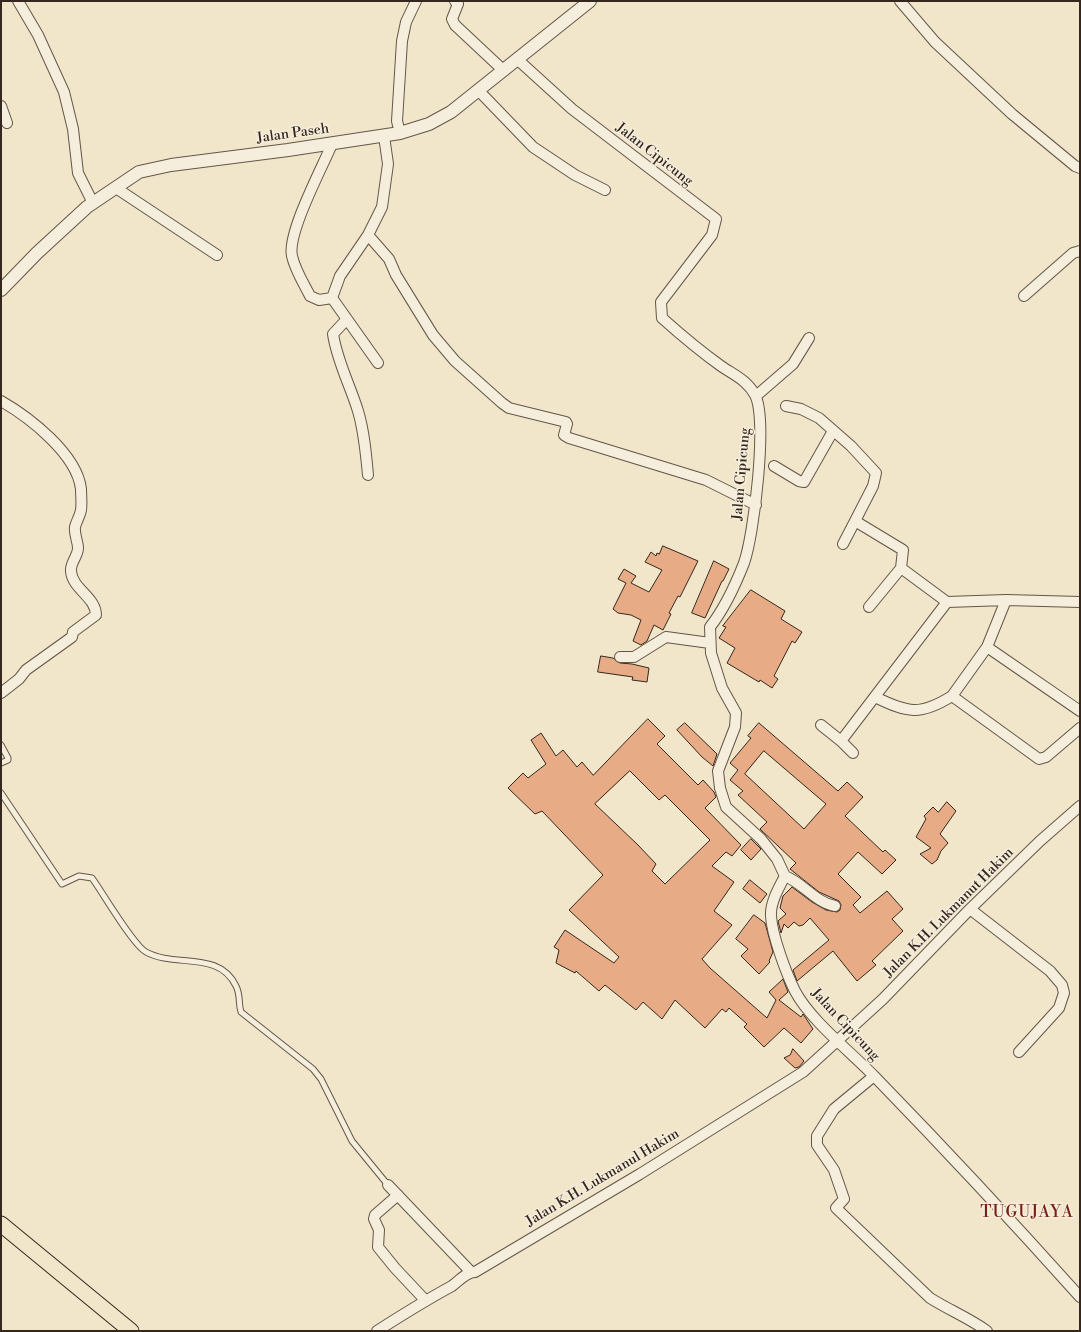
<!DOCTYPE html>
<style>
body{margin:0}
#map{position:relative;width:1081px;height:1332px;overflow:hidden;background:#f1e5ca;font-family:"Libre Bodoni",serif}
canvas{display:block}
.frame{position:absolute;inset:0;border:2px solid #35271d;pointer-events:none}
</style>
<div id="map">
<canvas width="1081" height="1332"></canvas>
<div class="frame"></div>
</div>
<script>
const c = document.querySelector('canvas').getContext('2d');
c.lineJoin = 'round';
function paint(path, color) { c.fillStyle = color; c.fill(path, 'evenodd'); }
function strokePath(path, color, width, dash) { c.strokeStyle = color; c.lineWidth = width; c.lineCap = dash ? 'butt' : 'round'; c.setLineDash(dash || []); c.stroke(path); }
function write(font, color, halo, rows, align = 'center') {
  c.font = font + ' "Libre Bodoni",serif'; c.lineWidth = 3; c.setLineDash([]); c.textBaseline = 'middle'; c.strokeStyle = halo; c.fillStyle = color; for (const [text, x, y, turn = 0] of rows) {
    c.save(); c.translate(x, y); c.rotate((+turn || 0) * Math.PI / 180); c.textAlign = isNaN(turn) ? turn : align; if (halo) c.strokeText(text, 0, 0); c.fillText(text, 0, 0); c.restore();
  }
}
const building = new Path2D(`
 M663,546L698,561L680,597L678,596L669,613L671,614L663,630L654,625L647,641L641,645L633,641L641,620L631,615L618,613L613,609L626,583L618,579L624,569L636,576L631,583L649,592L662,570L645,562L651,552L656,556L657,553L659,554Z
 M714,561L729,569L723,581H722L705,618L692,613Z
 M751,590L785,611L781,619L802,632L795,643L792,641L774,676L778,679L772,688L760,680L759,682L727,663L735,648L719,638L726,627L723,626Z
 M601,656L613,658L620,663L632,664L649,668L647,682L632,680L633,677L598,672Z
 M648,719L665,736L657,744L698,785L703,780L714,792L716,797L705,808L741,845L732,856L726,852L712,866L734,882L714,911L732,925L702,959L710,968L767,1018L776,1000L769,992L783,979L788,992L779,1000L801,1017L803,1014L813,1029L801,1043L784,1028L764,1047L744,1027L747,1024L729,1008L726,1012L722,1009L705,1028L675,1000L662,1019L643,1002L636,1010L605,985L599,991L576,971L575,973L556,963L559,950L554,947L565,930L614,963L619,957L569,910L603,875L542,811L535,814L508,788L523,773L528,778L546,764L531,740L541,733L556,756L563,750L577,767L582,762L593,775ZM630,771L659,800L665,795L710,840L665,884L652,871L656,864L638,845L595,804Z
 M685,723L717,754L713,766L702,757L677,730Z
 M759,723L838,791L847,782L863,797L845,816L883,852L885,850L896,860L882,874L858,852L838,874L861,897L853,905L860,913L887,891L903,909L892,919L903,931L872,961L876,965L857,981L833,951L797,981L793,970L829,940L810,918L803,925L799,926L794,922L788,928L784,924L781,933L778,921L786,914L780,908L783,896L792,887L812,902L826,910L837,912L840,910L841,905L839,901L819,892L790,869L796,863L760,829L767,822L738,795L743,791L730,780L738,770L730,763L751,738L748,736ZM764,751L826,804L804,829L745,774Z
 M947,802L956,811L940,834L948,843L941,851L937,860L932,864L920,854L931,848L916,837L926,819L924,816L933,807L938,812Z
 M751,839L761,849L751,860L741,850Z
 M750,880L767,894L760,903L743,889Z
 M754,915L765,923L773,952L769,961L770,962L759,974L741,956L748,949L736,939Z
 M793,1049L804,1061L799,1067L795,1068L784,1058L790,1055Z`);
paint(building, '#e7ac86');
strokePath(building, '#35271d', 1);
const service = new Path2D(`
 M1,745L8,758V760L1,763
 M1,793L62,884L79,876L92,878C103,893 133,945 146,952C175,968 219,950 236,986C241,996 238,1003 241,1012L313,1069L321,1079L352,1141L388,1185`);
const minor = new Path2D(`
 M18,1L38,35L64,92L73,129L78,173L93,203
 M455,1L458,4L452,19L455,25L503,70
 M900,1L935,42L1012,114L1075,166L1080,168
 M517,59L572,109L716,219L712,235L661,302L662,318C681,335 700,351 721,366C734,375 747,380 755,395C768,419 754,535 744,563C735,586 725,608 710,627L711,653L722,688L736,713L735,727L718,771L720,788L726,807L761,839L777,859L785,876C779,887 770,903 771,916C772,935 786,973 795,991C810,1020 852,1053 875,1077C945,1149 1013,1222 1080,1297
 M478,90L533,147L575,175L605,190
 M1,106L7,123
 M400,133L397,121L402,41L406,22L416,1
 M332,144C322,168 287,233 292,256C295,270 304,284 310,296L319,300L332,298
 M116,188L217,255
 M368,235L389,259L396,275L433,335L455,361L502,403L509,408L566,422L567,424L564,435L569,438L706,480L756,505
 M1024,296L1073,253L1080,251
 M347,319L333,334C337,361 350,385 358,411C364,431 366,453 368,475
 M378,363L332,298L340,276L368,235L382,207L388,164L384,136
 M756,396L793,364L809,338
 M1,401C29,417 77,454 81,489C81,495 82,504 81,510C80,516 76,522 75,527C74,535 78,541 78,548C78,556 70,563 71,571C72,589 96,597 96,615L73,632L72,637L26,670L19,679L1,693
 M786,406L801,409L819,418L851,446L876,473L873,486L855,521L903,550L901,568
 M774,466L799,481L804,482L833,431
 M843,544L855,521
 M1006,600L987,647L952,696L1039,759L1046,757L1080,728
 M869,607L901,568L947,602L1006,600L1080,602
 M987,647L1080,711
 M620,657H634L666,637L710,643
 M875,697C908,713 920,716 952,696
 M821,725L841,741
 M853,753L841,741L947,602
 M785,876C803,883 816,903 835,906
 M970,909L1050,971L1062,985L1064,993L1059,1008L1019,1052
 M874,1076L834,1109L817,1136V1145L834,1170L844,1199L836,1208L930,1298C949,1310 969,1318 987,1331
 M388,1185L471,1272
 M398,1195L375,1215L374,1219L379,1230L378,1247L395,1268L425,1300
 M377,1331C402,1315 426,1300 452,1286C459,1281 466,1272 475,1272L640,1174L803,1072L883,999L970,909L1040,841L1080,806`);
const tertiary = new Path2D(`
 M1,290L37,253L87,207L139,172L171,165L288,150L400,133L429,124L451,112L590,1`);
const primary = new Path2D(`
 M1,1224L131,1331`);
strokePath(service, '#645648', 7);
strokePath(minor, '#645648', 12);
strokePath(tertiary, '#645648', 14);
strokePath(primary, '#35271d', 17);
strokePath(service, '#f6eedd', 5);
strokePath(minor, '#f6eedd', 10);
strokePath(tertiary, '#f6eedd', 12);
strokePath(primary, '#f1e5ca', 15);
write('14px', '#35271d', '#f6eedd', [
 ["Jalan Paseh",293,134,-8],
 ["Jalan Cipicung",654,155,38],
 ["Jalan Cipicung",742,474,-85],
 ["Jalan K.H. Lukmanut Hakim",949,913,-45],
 ["Jalan Cipicung",845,1025,47],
 ["Jalan K.H. Lukmanul Hakim",603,1178,-31]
]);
c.letterSpacing = '1px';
write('16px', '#7a1f14', '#f6eedd', [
 ["TUGUJAYA",1027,1213]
]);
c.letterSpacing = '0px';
</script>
